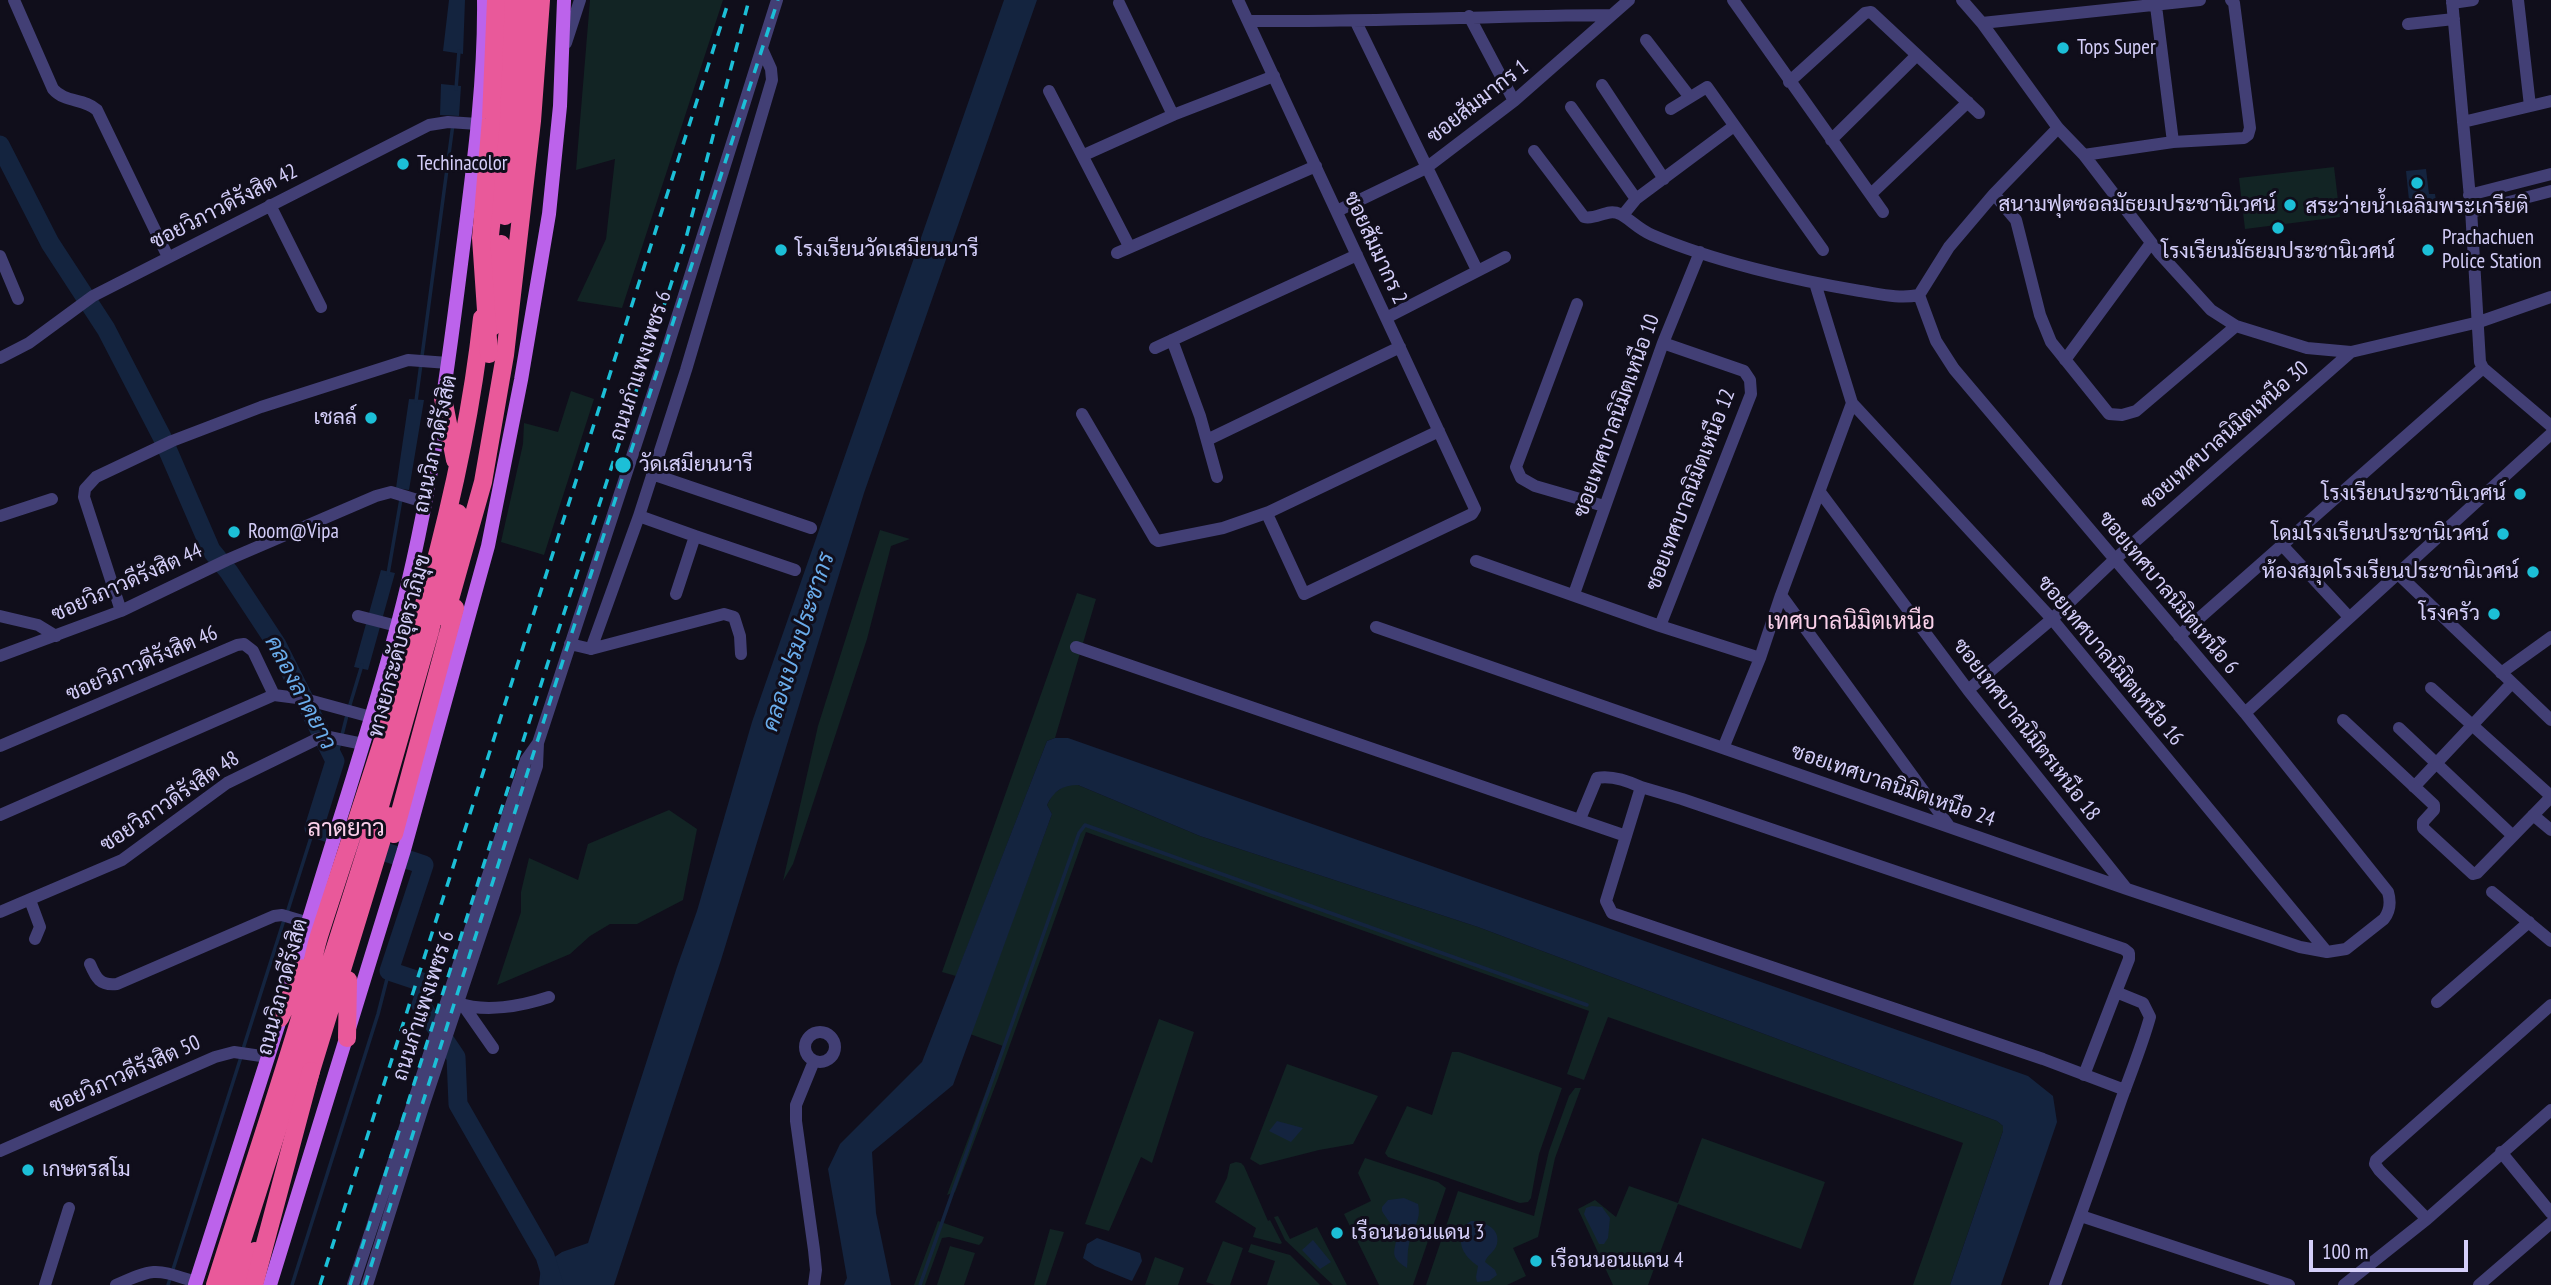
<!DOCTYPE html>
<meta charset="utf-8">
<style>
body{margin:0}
#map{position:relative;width:2551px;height:1285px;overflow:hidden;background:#100e1b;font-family:"PT Sans Narrow",sans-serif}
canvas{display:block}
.scale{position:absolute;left:2309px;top:1240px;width:159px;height:32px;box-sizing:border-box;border:4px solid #d4cef9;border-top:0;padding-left:9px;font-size:21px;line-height:24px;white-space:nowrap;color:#d4cef9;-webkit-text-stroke:5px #100e1b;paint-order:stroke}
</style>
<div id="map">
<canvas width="2551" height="1285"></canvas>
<div class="scale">100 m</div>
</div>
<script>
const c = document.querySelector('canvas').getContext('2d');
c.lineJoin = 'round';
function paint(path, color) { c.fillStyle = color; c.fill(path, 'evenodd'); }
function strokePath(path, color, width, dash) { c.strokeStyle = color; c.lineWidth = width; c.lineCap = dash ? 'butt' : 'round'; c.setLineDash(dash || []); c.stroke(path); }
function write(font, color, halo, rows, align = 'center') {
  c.font = font + ' "PT Sans Narrow",Sarabun,sans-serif'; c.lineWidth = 6; c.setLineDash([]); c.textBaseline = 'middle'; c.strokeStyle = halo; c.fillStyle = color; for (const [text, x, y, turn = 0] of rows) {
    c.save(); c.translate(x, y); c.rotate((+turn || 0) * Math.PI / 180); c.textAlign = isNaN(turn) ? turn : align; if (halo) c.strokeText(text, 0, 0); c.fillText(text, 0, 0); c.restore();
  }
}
paint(new Path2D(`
 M590,0H723L622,308L577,301L606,239L615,159L576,170Z
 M2334,167L2340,217L2245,229L2239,178Z
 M571,391L594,399L544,555L501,542L523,444L524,423L558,432Z
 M880,530L910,539L891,546L867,639L793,864L783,881L818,726Z
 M1077,593L1096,599L1055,738L1047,741L956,976L942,972Z
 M1066,785H1078L1200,836L1478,927L1997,1121L2003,1126V1131L1950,1285H1913L1963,1143L1608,1017L1584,1080L1567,1074L1589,1011L1086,832L997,1081L955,1192L947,1195L1003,1046L970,1034L1052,814L1047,805L1053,794Z
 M669,810L697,829L683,900L637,924H610L590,936L570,954L497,985L521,912V892L529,858L578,880L588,844Z
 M1159,1019L1194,1032L1152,1163L1141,1157L1109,1231L1085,1224Z
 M1452,1052H1459L1562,1088L1539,1154L1531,1198L1528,1202L1520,1203L1388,1157L1385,1153L1407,1106L1432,1115Z
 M1287,1064L1378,1096L1353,1144L1319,1150L1260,1165L1250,1159Z
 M1575,1088H1581L1555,1158L1538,1237L1513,1248L1526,1276L1507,1285H1426L1458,1191L1534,1216L1549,1151L1569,1096Z
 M1702,1138L1825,1182L1801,1249L1678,1204L1648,1285H1613L1578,1209L1595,1200L1616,1217L1629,1186L1678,1203Z
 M1365,1158L1438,1182L1446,1188L1413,1285H1379L1344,1214L1371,1201L1358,1173Z
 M1236,1162L1241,1163L1244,1166L1268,1221L1270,1220L1282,1243L1280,1244L1253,1237L1256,1228L1215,1202L1227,1178L1230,1164Z
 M1278,1216L1290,1239L1317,1227L1347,1285H1333L1285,1240L1274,1217Z
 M938,1221L984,1237L982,1242L979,1245L949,1237L942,1238L925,1285H914Z
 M1050,1229L1064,1232L1046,1285H1034Z
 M1223,1241L1243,1248L1230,1285H1215L1206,1282Z
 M1251,1244L1290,1255L1320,1285H1267L1275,1261L1248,1252Z
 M950,1246L975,1253L964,1285H937Z
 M1155,1257L1184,1268L1178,1285H1145Z`), '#122424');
paint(new Path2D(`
 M449,0H465L463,54L443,51Z
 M1004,0H1037L864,493L721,960L614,1285H539L541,1266L562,1252L588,1243L677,967L697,911L752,722Z
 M441,84L461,86L459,116L440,115Z
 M2426,169L2429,194H2435L2437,207L2410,210L2406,171Z
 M409,399L424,400L409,490L396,488Z
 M381,570L395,573L368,670L354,667Z
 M1055,738H1068L2028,1076L2053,1096L2057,1122L2001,1285H1950L2003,1131V1126L1997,1121L1478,927L1200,836L1078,785C1062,785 1054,791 1047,805L1052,814L953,1085L872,1152L876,1213L891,1285H844L847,1278L828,1169L840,1144L922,1062L1047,741Z
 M1277,1121L1303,1128L1291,1142L1269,1131Z
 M1404,1198L1418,1204C1422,1220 1412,1229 1409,1244C1407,1252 1408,1260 1407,1268C1384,1254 1400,1248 1395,1232C1393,1225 1385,1217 1382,1211V1207L1388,1200Z
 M1592,1206L1602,1207L1610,1218L1608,1238L1604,1244H1599L1584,1214L1586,1208Z
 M1471,1221C1483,1221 1501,1228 1497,1244C1495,1252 1487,1255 1485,1262L1495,1270L1497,1275L1489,1281L1477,1282L1476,1277L1478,1266C1463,1255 1458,1246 1462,1227Z
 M1097,1238L1140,1253L1142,1261L1132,1281L1095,1266L1083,1258L1087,1244Z
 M1313,1240L1331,1262L1320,1269L1302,1250Z`), '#14243f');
strokePath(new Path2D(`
 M456,89L459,51
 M416,401L453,124
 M388,574L401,499
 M349,708L362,665
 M342,735L347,715
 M335,761L340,742
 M287,913L314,828
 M243,1049L284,920
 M168,1285L241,1057
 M292,1285L378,1014L389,971
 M920,1285L1079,833L1085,825L1587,1005`), '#14243f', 3.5);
strokePath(new Path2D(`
 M0,145L50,243L106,329L162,437L211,550L229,572L277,645L335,761L314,828L424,865L389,971L428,984L421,1005L456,1057L458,1104L545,1256L554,1285`), '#14243f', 19);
strokePath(new Path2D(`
 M14,0L53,89C65,103 84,98 97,110L168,257
 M1238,0L1475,509L1472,514L1304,594L1268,516L1269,512
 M1733,0L1883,212
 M1962,0L1982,23L2058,128L2084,155L2160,254L2211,310L2236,326L2307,348L2351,352L2479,322L2551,297
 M2452,0L2471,209L2480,362L2483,368L2551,426
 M2518,0L2530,106
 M1119,3L1173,115
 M2452,3L2473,0
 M2156,6L2173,142
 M1469,16L1514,101
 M1248,21C1369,22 1490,16 1611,15
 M1356,22L1477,270
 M1982,23L2200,0
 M2408,24L2454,19
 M1646,40L1689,96
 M566,43L580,0
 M1789,82L1865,13L1871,12L1979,113
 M1602,85L1664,179
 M1049,91L1129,246
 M1571,107L1636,199
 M1671,109L1707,87L1823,250
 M2463,122L2551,101
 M1831,140L1917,55
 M1534,151L1584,217C1597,220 1607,208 1620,214C1630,219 1638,229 1652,235C1713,261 1794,280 1860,291C1880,294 1899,299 1919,295L1949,247L1994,194L2058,128
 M1084,155L1173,115L1274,76
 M2084,155L2173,142L2244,138L2248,135L2250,128L2234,3L2231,0
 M1871,194L1968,102
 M1994,194L2016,220L2040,315L2051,342L2109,414L2122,415L2136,411L2236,326
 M2469,195L2551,174
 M270,205L321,307
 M1337,211L1426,168L1514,101L1629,0
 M2471,212L2551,191
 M1623,215L1636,199L1734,126
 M1117,253L1316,166
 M0,256L18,299
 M1577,304L1516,467L1521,478L1535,486L1604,506
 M1386,318L1505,257
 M1172,340L1200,416L1217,477
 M1155,348L1357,255
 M0,358L29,343L93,296L429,125L448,122L478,124
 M2065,360L2151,243
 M1852,403L2052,619L2327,952
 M1082,414L1155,539L1158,541L1223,528L1269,512L1439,431
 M1207,440L1400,347
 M652,474L811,528
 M1820,492L1968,690L2126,888
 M0,516L52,499
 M639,516L686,370L772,80L771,69L762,49
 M695,536L795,570
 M2282,545L2349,617
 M1476,561L1660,626L1760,658
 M2397,573L2551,720
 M1574,594L1663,343L1700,252
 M1781,595L1949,826
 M121,611L84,497L85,489L96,477L172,441L261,407L408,360L448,363
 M0,616L38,625L56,636
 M358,616L397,626
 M1660,626L1751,394L1750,380L1744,371L1663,343
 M1376,627L2127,889L2300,947L2327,952L2346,949L2384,919C2390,911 2391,902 2388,892L2245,713L1954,369L1936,341L1919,295
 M2179,636L2483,368
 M570,644L591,649L724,614L734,617L740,636L741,654
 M1076,647L1626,836
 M591,649L639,516L695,536L676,594
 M0,656L121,611L227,560L376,496L391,492L424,502
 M2501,673L2551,637
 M2431,688L2551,796
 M1968,690L2052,619L2114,560L2351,352
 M2245,713L2551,434
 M2343,720L2434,805V810L2423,822V828L2473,874L2477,873L2551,797
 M2399,728L2513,836
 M0,746L237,645L244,644L253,651L274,695
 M1724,746L1760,658L1781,595L1852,403L1815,283
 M2414,787L2511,684
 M0,815L274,695L305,699L371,717
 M2533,815L2551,830
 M1580,819L1597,778C1612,775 1628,781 1641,787
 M2492,892L2551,941
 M30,900L40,927L35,939
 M0,912L122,860L227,783L317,739L329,737L363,744
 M90,964C96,978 100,986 117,984L274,916L282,915L309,923
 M2437,1002L2529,922
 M458,1003C485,1013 522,1006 549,997
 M463,1005L493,1048
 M805 1047a15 15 0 1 1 30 0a15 15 0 1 1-30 0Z
 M814,1061L796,1105V1121L814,1250L816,1270L814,1285
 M2084,1075L2116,992
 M0,1151L215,1057L234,1052L268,1057
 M2501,1152L2551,1213
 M2081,1216L2289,1285
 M2427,1219L2379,1170L2375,1164L2376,1160L2551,1005
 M45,1285L69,1208
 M116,1285C156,1267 155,1269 196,1282
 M353,1285L526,760L538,743
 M367,1285L423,1107L537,766L538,743L663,362L777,0
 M2055,1285C2077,1225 2099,1164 2120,1103C2130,1075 2142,1046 2150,1017L2143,1003L2116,992L2129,959V953L2124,949L1682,799L1641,787L1606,901L1612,913L2043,1059L2125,1090
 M2344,1285L2427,1219L2551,1110
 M2479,1285L2551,1223`), '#423f75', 12);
strokePath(new Path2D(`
 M290,984C324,863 366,745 398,623C429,506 446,384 461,264C472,176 485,88 484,0
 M195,1285L283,1010
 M270,1285L404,850L488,546L521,380L549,214L560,106L564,0`), '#bc63eb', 14);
strokePath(new Path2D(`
 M505,216L526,0
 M487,262L503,118L511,19V0
 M492,327L501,244
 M443,398L455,460
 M445,617L483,482L505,355L532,121L541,0
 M394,834L455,608
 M280,1018L304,968
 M347,1038L348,980
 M307,1084L389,816
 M215,1285C243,1196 273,1107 300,1018C308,991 311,962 319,936C384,734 459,531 482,318
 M228,1285L378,813L430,631L458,513
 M244,1285L255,1251`), '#e9599a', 18);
strokePath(new Path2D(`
 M320,1285L729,0
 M350,1285L552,650L686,238L749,0
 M365,1285L565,654L778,0`), '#1cbfd7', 3.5, [10, 9]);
strokePath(new Path2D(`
 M489,354L481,238L491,119L496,0
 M254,1285L311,1071`), '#e9599a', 18);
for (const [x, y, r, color] of [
 [2063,48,7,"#1cbfd7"],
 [403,164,7,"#1cbfd7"],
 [2417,183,7,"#1cbfd7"],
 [2290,205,7,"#1cbfd7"],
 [2278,228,7,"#1cbfd7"],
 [781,250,7,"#1cbfd7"],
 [2428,250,7,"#1cbfd7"],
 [371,418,7,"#1cbfd7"],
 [623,465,9,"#1cbfd7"],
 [2520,494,7,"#1cbfd7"],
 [234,532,7,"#1cbfd7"],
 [2503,534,7,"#1cbfd7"],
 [2533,572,7,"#1cbfd7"],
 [2494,614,7,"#1cbfd7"],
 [28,1170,7,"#1cbfd7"],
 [1337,1233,7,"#1cbfd7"],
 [1536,1261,7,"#1cbfd7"]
]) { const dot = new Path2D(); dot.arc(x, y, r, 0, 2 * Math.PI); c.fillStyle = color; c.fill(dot); strokePath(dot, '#100e1b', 2.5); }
write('21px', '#d4cef9', '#100e1b', [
 ["Tops Super",2077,48],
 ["Techinacolor",417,164],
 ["สนามฟุตซอลมัธยมประชานิเวศน์",2276,205,"right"],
 ["สระว่ายนํ้าเฉลิมพระเกรียติ",2417,207,"center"],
 ["Prachachuen",2442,238],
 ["Police Station",2442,262],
 ["โรงเรียนวัดเสมียนนารี",795,250],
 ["โรงเรียนมัธยมประชานิเวศน์",2278,252,"center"],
 ["เชลล์",357,418,"right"],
 ["วัดเสมียนนารี",639,465],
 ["โรงเรียนประชานิเวศน์",2506,494,"right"],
 ["Room@Vipa",248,532],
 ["โดมโรงเรียนประชานิเวศน์",2489,534,"right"],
 ["ห้องสมุดโรงเรียนประชานิเวศน์",2519,572,"right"],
 ["โรงครัว",2480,614,"right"],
 ["เกษตรสโม",42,1170],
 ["เรือนนอนแดน 3",1351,1233],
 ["เรือนนอนแดน 4",1550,1261]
], 'left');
write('21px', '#d4cef9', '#100e1b', [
 ["ซอยสัมมากร 1",1478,102,-38],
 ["ซอยวิภาวดีรังสิต 42",224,207,-27],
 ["ซอยสัมมากร 2",1375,248,65],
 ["ถนนกำแพงเพชร 6",641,366,-72],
 ["ซอยเทศบาลนิมิตเหนือ 10",1617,416,-70],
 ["ซอยเทศบาลนิมิตเหนือ 30",2225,436,-41],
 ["ถนนวิภาวดีรังสิต",436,444,-78],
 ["ซอยเทศบาลนิมิตเหนือ 12",1691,490,-69],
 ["ซอยวิภาวดีรังสิต 44",127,583,-24],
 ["ซอยเทศบาลนิมิตเหนือ 6",2168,593,50],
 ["ทางยกระดับอุตราภิมุข",400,646,-75],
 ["ซอยเทศบาลนิมิตเหนือ 16",2110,661,50],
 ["ซอยวิภาวดีรังสิต 46",142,664,-23],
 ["ซอยเทศบาลนิมิตรเหนือ 18",2026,730,52],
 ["ซอยเทศบาลนิมิตเหนือ 24",1893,786,19],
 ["ซอยวิภาวดีรังสิต 48",170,802,-34],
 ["ถนนวิภาวดีรังสิต",283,987,-75],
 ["ถนนกำแพงเพชร 6",424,1006,-72],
 ["ซอยวิภาวดีรังสิต 50",125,1075,-24]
]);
write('23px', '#f9d0e9', '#100e1b', [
 ["เทศบาลนิมิตเหนือ",1851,622]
]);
write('italic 23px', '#6aaceb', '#100e1b', [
 ["คลองเปรมประชากร",799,642,-72],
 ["คลองลาดยาว",300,693,62]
]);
write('24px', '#f9d0e9', '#100e1b', [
 ["ลาดยาว",346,829]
]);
</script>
